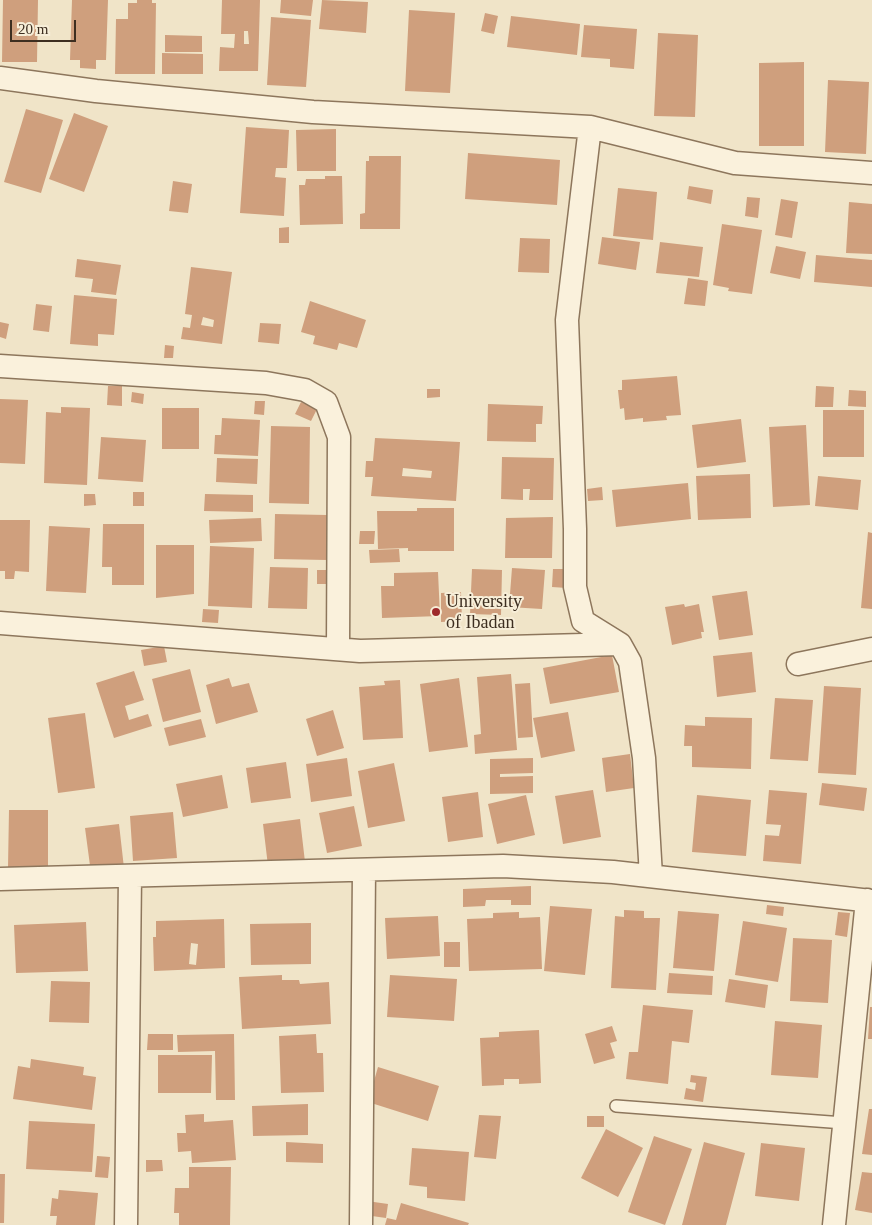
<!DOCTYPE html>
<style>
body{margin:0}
#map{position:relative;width:872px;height:1225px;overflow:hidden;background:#f0e4c8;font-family:"Times New Roman",serif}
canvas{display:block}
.scale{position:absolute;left:10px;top:20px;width:66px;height:22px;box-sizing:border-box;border:2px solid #3d2e20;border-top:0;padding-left:6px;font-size:15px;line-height:18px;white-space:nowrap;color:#3d2e20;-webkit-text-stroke:4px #f7eed8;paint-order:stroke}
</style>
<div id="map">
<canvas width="872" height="1225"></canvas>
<div class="scale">20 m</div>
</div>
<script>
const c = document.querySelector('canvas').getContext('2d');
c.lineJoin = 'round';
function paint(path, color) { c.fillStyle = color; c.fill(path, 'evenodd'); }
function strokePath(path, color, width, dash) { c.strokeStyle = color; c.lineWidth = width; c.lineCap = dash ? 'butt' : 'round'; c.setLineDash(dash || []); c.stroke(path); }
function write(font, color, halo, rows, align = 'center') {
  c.font = font + ' "Times New Roman",serif'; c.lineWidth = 4; c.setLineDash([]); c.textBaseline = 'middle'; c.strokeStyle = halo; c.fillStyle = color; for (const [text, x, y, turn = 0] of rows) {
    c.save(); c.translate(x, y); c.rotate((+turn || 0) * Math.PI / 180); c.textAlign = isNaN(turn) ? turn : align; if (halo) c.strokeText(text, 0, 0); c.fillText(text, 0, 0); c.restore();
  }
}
paint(new Path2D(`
 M3,0H38L37,62H2Z
 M72,0H108L106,60H96V69L80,68V60H70Z
 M137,0H152V3H156L155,74H115L116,19H128V3H137Z
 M222,0H260L258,71H219L220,47L234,48L235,34H221ZM244,31H248L249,44H244Z
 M281,0H313L311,16L280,13Z
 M322,0L368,2L366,33L319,29Z
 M409,10L455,13L450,93L405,91Z
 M485,13L498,16L494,34L481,31Z
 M511,16L580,24L577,55L507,47Z
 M271,17L311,20L306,87L267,85Z
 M584,25L637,29L634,69L610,67V59L581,57Z
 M658,33L698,35L695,117L654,116Z
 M165,35L202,36V52H165Z
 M162,53L203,54V74H162Z
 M804,62V146H759V63Z
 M828,80L869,82L866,154L825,152Z
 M26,109L63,120L41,193L4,182Z
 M74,113L108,126L84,192L49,179Z
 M246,127L289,130L287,168H276L275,177L286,178L284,216L240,213Z
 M336,129V171H297L296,130Z
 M468,153L560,160L557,205L465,199Z
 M369,156H401L400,229H360V214L365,213L366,161H369Z
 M325,176H342L343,224L300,225L299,185H305L306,179H325Z
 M173,181L192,184L188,213L169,211Z
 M689,186L713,190L711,204L687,199Z
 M618,188L657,192L653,240L613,236Z
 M747,197L760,198L758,218L745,216Z
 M781,199L798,202L792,238L775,235Z
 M849,202L872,204V254L846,253Z
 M722,224L762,230L752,294L728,291L729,288L713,285Z
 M289,227V243H279V228Z
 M602,237L640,242L636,270L598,264Z
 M520,238L550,239L549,273L518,272Z
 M660,242L703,247L699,277L656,273Z
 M776,246L806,252L800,279L770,273Z
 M816,255L872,260V287L814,282Z
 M77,259L121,265L116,295L91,292L93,279L75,277Z
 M191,267L232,272L222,344L181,339L183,327L190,328L192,315L185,314ZM203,317L214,320L213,327L201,325Z
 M688,278L708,281L705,306L684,304Z
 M74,295L117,299L114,335L98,334V346L70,344Z
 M310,301L366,320L357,348L339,343L337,350L313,344L315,336L301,332Z
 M36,304L52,306L49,332L33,330Z
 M0,322L9,324L6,339L0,337Z
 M260,323L281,324L279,344L258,342Z
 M165,345L174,346L173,358H164Z
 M677,376L681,415L666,416L667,420L643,422V418L625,420L624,408L620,409L618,390H622V380Z
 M108,386H122V406L107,405Z
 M816,386L834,387L833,407H815Z
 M427,389H440V397L427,398Z
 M849,390L866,391V407L848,406Z
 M132,392L144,394L143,404L131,402Z
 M0,399L28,400L25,464L0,463Z
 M255,401H265L264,415L254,414Z
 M301,402L317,409L311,421L295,414Z
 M488,404L543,406L542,424H536V442L487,441Z
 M61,407L90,408L87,485L44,483L46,412L61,413Z
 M162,408H199V449H162Z
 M823,410H864V457H823Z
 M222,418L260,420L258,456L214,454L215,435H221Z
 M741,419L746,462L697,468L692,425Z
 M806,425L810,505L773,507L769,427Z
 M271,426L310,427L309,504L269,503Z
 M101,437L146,440L143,482L98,479Z
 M375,438L460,442L456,501L371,496L373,477H365L366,461H373ZM403,468L432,471L431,478L402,476Z
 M502,457L554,458L553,500H529L530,489H523V500L501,499Z
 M217,458L258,459L257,484L216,482Z
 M750,474L751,518L698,520L696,476Z
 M818,476L861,480L858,510L815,506Z
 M688,483L691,519L616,527L612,490Z
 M602,487L603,500L588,501L587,489Z
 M133,492H144V506H133Z
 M84,494H95L96,505L84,506Z
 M205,494L253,495V512L204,511Z
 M417,508H454V551H408V548L378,549L377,511H417Z
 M275,514L327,515V560L274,559Z
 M553,517L552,558H505L506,518Z
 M261,518L262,541L210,543L209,520Z
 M0,520H30L29,572L15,571L14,579H5V571H0Z
 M103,524H144V585H112V567H102Z
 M49,526L90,528L86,593L46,591Z
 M360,531H375L374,544H359Z
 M868,532L872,533V609L861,608Z
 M156,545H194V594L156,598Z
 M210,546L254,548L252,608L208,606Z
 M399,549L400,562L370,563L369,550Z
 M270,567L308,568L307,609L268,608Z
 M512,568L545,570L542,609L509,607Z
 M472,569L502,570L501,615L470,614Z
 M553,569H567V588L552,587Z
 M317,570H329V584H317Z
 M438,572L440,616L382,618L381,586H394V573Z
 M747,591L753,635L719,640L712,596Z
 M461,592L462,621L441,622V593Z
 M684,604L685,607L699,604L704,632H701L702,638L672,645L665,607Z
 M203,609L219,610L218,623L202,622Z
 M164,646L167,662L144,666L141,650Z
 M752,652L756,692L717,697L713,656Z
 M612,655L619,692L550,704L543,668Z
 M190,669L201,712L163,722L152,679Z
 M134,671L144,700L125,706L129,720L148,714L152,726L114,738L96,683Z
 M511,674L517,750L475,754L474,735L481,734L477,677Z
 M229,678L232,687L249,683L258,712L216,724L206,685Z
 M459,678L468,747L429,752L420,684Z
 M400,680L403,738L363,740L359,687L385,685L384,681Z
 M530,683L533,737L518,738L515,684Z
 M824,686L861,688L856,775L818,773Z
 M775,698L813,700L808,761L770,759Z
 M333,710L344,748L317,756L306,719Z
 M568,712L575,751L541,758L533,718Z
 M85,713L95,788L58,793L48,718Z
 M705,717L752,718L751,769L692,767V746H684L685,725L705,726Z
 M201,719L206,737L169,746L164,728Z
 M630,754L634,788L606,792L602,758Z
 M347,758L352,796L311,802L306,764Z
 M533,758V773L500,774V777L533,776V793L490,794V759Z
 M286,762L291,798L251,803L246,768Z
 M394,763L405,821L368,828L358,771Z
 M222,775L228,808L183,817L176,784Z
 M822,783L867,788L864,811L819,805Z
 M593,790L601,837L563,844L555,796Z
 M769,790L807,793L801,864L763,861L765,835L779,836L781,825L766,824Z
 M478,792L483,837L448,842L442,797Z
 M526,795L535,835L497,844L488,804Z
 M697,795L751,800L746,856L692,852Z
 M354,806L362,846L327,853L319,813Z
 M9,810H48V867H8Z
 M173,812L177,858L133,861L130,816Z
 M300,819L305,862L268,866L263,824Z
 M119,824L124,868L91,873L85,828Z
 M531,886V905H511V900H486L485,906L463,907V889Z
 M767,905L784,907L783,916L766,914Z
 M550,906L592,909L585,975L544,971Z
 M624,910L644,911V918H660L656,990L611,988L615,916L624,917Z
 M678,911L719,914L714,971L673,968Z
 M519,912V918L540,917L542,969L469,971L467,919L493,918V913Z
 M838,912L850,913L847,937L835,935Z
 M438,916L440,956L387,959L385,918Z
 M224,919L225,968L154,971L153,937H156V921ZM191,943L198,944L196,965L189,964Z
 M743,921L787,928L778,982L735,975Z
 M86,922L88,971L16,973L14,925Z
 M311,923V964L251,965L250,924Z
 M793,938L832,940L828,1003L790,1001Z
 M444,942H460V967H444Z
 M669,973L713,976L712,995L667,993Z
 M282,975V980H299L300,984L329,982L331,1024L242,1029L239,977Z
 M390,975L457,979L454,1021L387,1017Z
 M729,979L768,985L765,1008L725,1002Z
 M51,981L90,982L89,1023L49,1022Z
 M643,1005L693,1010L689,1043L672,1041L668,1084L626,1079L629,1052H638Z
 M870,1007H872V1039H868Z
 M775,1021L822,1025L818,1078L771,1075Z
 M612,1026L617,1041L610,1043L615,1058L594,1064L585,1034Z
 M539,1030L541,1083L519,1084V1079H504V1085L482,1086L480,1038L499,1037V1032Z
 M148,1034H173V1050H147Z
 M234,1034L235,1100H216L215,1051L178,1052L177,1035Z
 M316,1034L317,1053H323L324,1092L281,1093L279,1036Z
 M158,1055H212L211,1093H158Z
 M31,1059L84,1067L83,1075L96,1077L92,1110L13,1099L18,1066L30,1068Z
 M378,1067L439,1086L428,1121L368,1102Z
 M691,1075L707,1077L703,1102L684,1099L686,1088L695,1090L696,1083L690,1082Z
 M308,1104V1135L253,1136L252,1106Z
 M869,1109H872V1155L862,1154Z
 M204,1114V1122L233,1120L236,1160L192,1163L191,1151L178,1152L177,1133H186L185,1115Z
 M479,1115L501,1116L496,1159L474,1157Z
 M587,1116H604V1127H587Z
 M29,1121L95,1124L92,1172L26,1169Z
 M606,1129L643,1148L618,1197L581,1178Z
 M654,1136L692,1149L665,1225L628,1212Z
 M286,1142L323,1144V1163L286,1162Z
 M704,1142L745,1153L726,1225H682Z
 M761,1143L805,1148L799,1201L755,1196Z
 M412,1148L469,1152L465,1201L427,1198V1187L409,1185Z
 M97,1156L110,1157L108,1178L95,1177Z
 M146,1160H162L163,1171L146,1172Z
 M189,1167H231L230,1225H179V1213H174L175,1188H189Z
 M862,1172L872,1173V1213L855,1210Z
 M0,1174H5L4,1223H0Z
 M59,1190L98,1193L95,1225H56L57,1216H50L52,1198L58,1199Z
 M367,1201L388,1204L386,1218L365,1215Z
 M401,1203L469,1223L468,1225H385L387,1218L396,1220Z`), '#cf9f7d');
const lane = new Path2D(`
 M616,1106L844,1123`);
const street = new Path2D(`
 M0,78L96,91L313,112L590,127L735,163L872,173
 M590,127L567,320L575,529V587L583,621L620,644L630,662L644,758L651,876
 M0,366L266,383L305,390L326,402L339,437L338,649
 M0,623L360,651L620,644
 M798,664L872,649
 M0,879L503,866L613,872L872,901
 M126,1225L130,876
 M361,1225L364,870
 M834,1225L867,900`);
strokePath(lane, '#8d765c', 14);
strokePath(street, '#8d765c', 25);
strokePath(lane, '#faf1dc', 11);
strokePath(street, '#faf1dc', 22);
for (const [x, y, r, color] of [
 [436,612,5,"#9e2a2b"]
]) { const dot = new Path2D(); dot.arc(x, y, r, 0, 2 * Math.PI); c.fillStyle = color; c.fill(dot); strokePath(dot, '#f7eed8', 2); }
write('18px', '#3d2e20', '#f7eed8', [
 ["University",446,602],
 ["of Ibadan",446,623]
], 'left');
</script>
